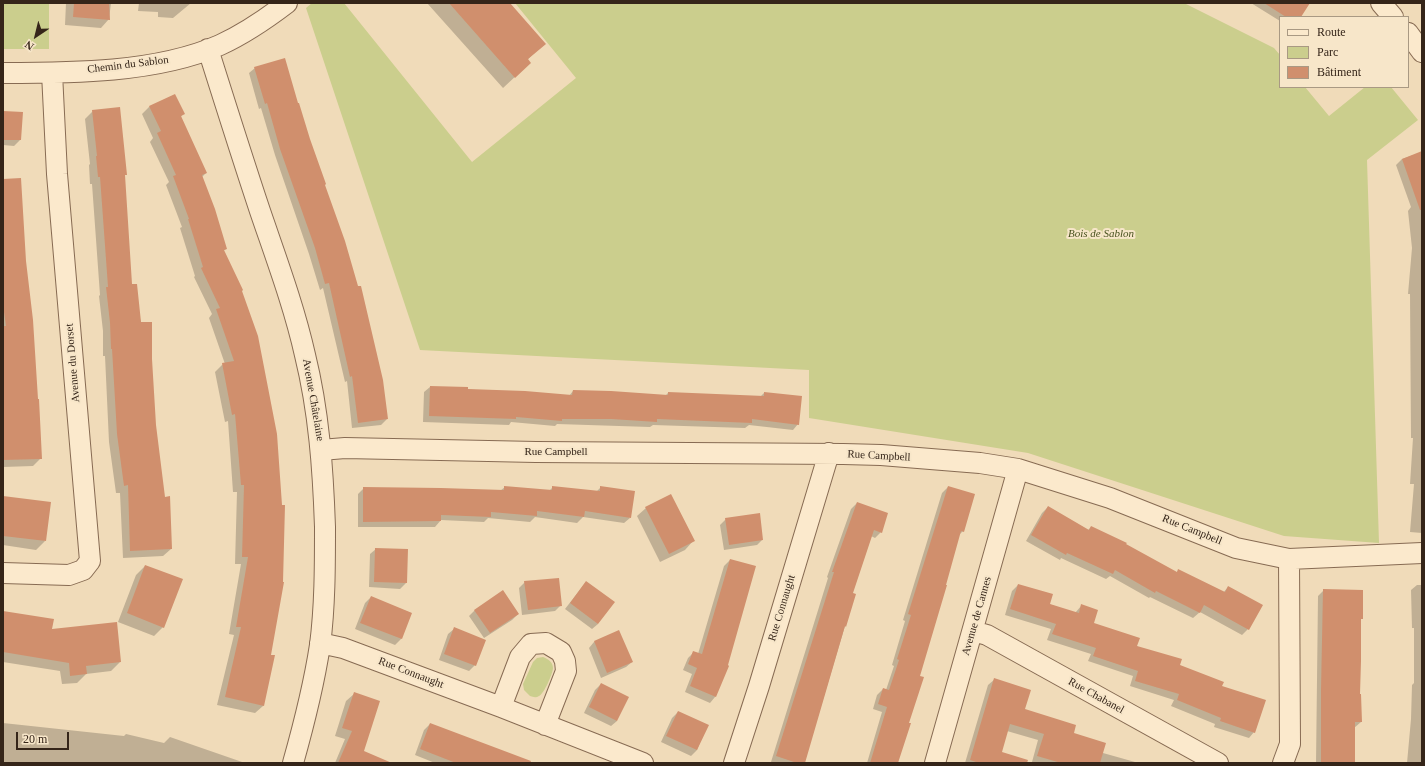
<!DOCTYPE html>
<meta charset="utf-8">
<style>
body{margin:0}
#map{position:relative;width:1425px;height:766px;overflow:hidden;background:#f0dbb9;font-family:Georgia,serif}
canvas{display:block}
.frame{position:absolute;inset:0;border:4px solid #352519;pointer-events:none}
.legend{position:absolute;left:1279px;top:16px;width:130px;height:72px;box-sizing:border-box;background:#f7e6c9;border:1px solid #a99983;margin:0;padding:5px 7px;list-style:none;font-size:12px;color:#352519}
.legend li{display:flex;align-items:center;gap:8px;height:20px}
.legend b{width:20px;border:1px solid #a99983}
.north{position:absolute;left:16px;top:16px;width:40px;height:40px;-webkit-text-stroke:3px #f7e6c9;paint-order:stroke;rotate:215deg;font-size:11px;font-weight:700;line-height:16px;text-align:center;color:#352519}
.north::after{content:'';display:block;margin:auto;width:14px;height:18px;background:#352519;clip-path:polygon(50% 0,100% 100%,50% 72%,0 100%)}
.scale{position:absolute;left:16px;top:732px;width:53px;height:18px;box-sizing:border-box;border:2px solid #352519;border-top:0;padding-left:5px;font-size:12px;line-height:14px;white-space:nowrap;color:#352519;-webkit-text-stroke:3px #f7e6c9;paint-order:stroke}
</style>
<div id="map">
<canvas width="1425" height="766"></canvas>
<div class="frame"></div>
<ul class="legend">
<li><b style="height:5px;background:#fbe9cc"></b>Route</li>
<li><b style="height:11px;background:#cbce8d"></b>Parc</li>
<li><b style="height:11px;background:#d08f6d"></b>Bâtiment</li>
</ul>
<div class="north">N</div>
<div class="scale">20 m</div>
</div>
<script>
const c = document.querySelector('canvas').getContext('2d');
c.lineJoin = 'round';
function paint(path, color) { c.fillStyle = color; c.fill(path, 'evenodd'); }
function strokePath(path, color, width, dash) { c.strokeStyle = color; c.lineWidth = width; c.lineCap = dash ? 'butt' : 'round'; c.setLineDash(dash || []); c.stroke(path); }
function write(font, color, halo, rows, align = 'center') {
  c.font = font + ' Georgia,serif'; c.lineWidth = 4; c.setLineDash([]); c.textBaseline = 'middle'; c.strokeStyle = halo; c.fillStyle = color; for (const [text, x, y, turn = 0] of rows) {
    c.save(); c.translate(x, y); c.rotate((+turn || 0) * Math.PI / 180); c.textAlign = isNaN(turn) ? turn : align; if (halo) c.strokeText(text, 0, 0); c.fillText(text, 0, 0); c.restore();
  }
}
paint(new Path2D(`
 M3,3H49V49H3Z
 M312,3H344L472,162L576,78L515,3H1184L1274,48L1280,55V87H1305L1329,116L1365,87H1391L1418,120L1367,160L1379,543L1284,536L1028,453L809,418V370L420,350L306,8Z
 M543,657C548,659 553,662 553,668C553,673 544,694 539,696C536,698 533,697 530,696L524,690L523,684L533,662L537,658Z`), '#cbce8d');
paint(new Path2D(`
 M66,3H111L109,19L101,28L65,25Z
 M139,3H191L173,18L158,17V12L138,11Z
 M427,3H508L544,44L527,60L518,74L503,88Z
 M1251,3H1309L1300,17H1280V21Z
 M255,68L297,104L357,288L387,419L381,425L352,428L347,381L345,382L323,288L320,290L309,254L275,155L261,108L259,109L249,73Z
 M174,95L183,114L180,118L206,173L202,177L226,249L223,251L241,291L270,655L274,656L263,706L255,713L217,705L234,635L229,634L241,564H235L237,492H233L228,421L225,422L215,372L223,364H225L209,318L212,314L194,277L195,276L180,228L182,227L166,185L169,182L150,142L153,138L142,114L149,107Z
 M93,111L126,174L124,176L131,286L151,359L155,425L171,549L163,556L123,558L120,493H116L109,442L105,356H103V331L99,296L100,295L92,184H90L89,165L90,164L85,119Z
 M3,112L20,140L14,146L3,145Z
 M1422,152V533L1410,532L1414,484H1410L1413,438H1411L1410,294H1408L1412,248L1408,211L1411,207L1396,165L1402,159Z
 M3,180L24,261L41,458L33,466L3,467Z
 M430,387L569,396L573,391L665,396L668,393L760,397L764,393L798,424L793,430L749,425L745,428L653,425L650,427L557,424L555,426L511,422L509,425L423,422L424,392Z
 M505,487L549,491L553,487L596,492L601,487L630,518L624,523L583,517L577,523L535,517L530,522L488,518L484,522L441,520L435,527H358V494L364,488L500,491Z
 M948,487L963,531L959,535L919,677L897,763H867L882,712L873,709L877,695L883,689L886,690L894,666L892,665L905,621L903,620L942,493Z
 M3,497L45,541L36,550L3,545Z
 M857,503L881,532L875,538L871,536L852,593L845,626L804,763H773L771,762L828,578L827,577L851,509Z
 M1048,507L1088,530L1091,527L1176,573L1178,571L1223,593L1228,587L1261,606L1248,629L1242,635L1200,612L1193,618L1150,597L1149,598L1110,576L1106,579L1061,558L1060,560L1026,541L1042,513Z
 M646,508L693,541L685,550L660,562L637,516Z
 M726,519L762,540L757,545L724,550L720,525Z
 M376,549L406,583L400,589L369,587L370,554Z
 M730,560L726,666H728L715,697L710,703L685,692L692,674L683,670L688,658L694,652L698,654L724,566Z
 M145,566L163,627L154,636L118,622L136,575Z
 M525,582L561,605L555,611L522,615L519,588Z
 M586,582L598,624L592,629L565,609Z
 M1018,585L1049,604L1075,613L1082,605L1092,623L1136,646L1179,665L1221,687L1254,732L1249,738L1214,727L1215,724L1171,706L1174,700L1130,686L1133,676L1088,661L1091,654L1047,640L1051,629L1005,615L1012,591Z
 M1417,585H1422V763H1407L1411,719L1412,685L1414,683V628H1412L1411,590Z
 M1324,590L1362,618L1360,620L1359,695L1361,722L1354,728V763H1316L1318,596Z
 M371,597L411,613L401,639L395,645L355,629L365,603Z
 M475,610L518,614L512,620L484,638L469,616Z
 M3,612L51,630L120,662L111,671L86,674L77,683L62,684L60,671L3,662Z
 M454,629L475,665L469,671L439,660L448,634Z
 M619,632L632,662L626,667L601,678L589,648L594,642Z
 M995,679L1024,710L1073,734L1103,753L1135,762V763H1036L1032,762L1038,740L1007,731L1001,752L1007,763H965L988,685Z
 M601,684L617,721L611,726L584,713L595,690Z
 M354,694L363,751L366,763H335L345,739L335,736L346,701Z
 M678,712L707,725L697,750L691,756L661,742L672,718Z
 M3,723L124,736L126,734L164,743L170,737L245,763H3Z
 M430,724L530,763H435L415,755L424,730Z`), '#0003');
paint(new Path2D(`
 M74,3H109L110,20L73,17Z
 M449,3H510L546,44L528,59L531,63L515,78Z
 M1264,3H1310L1301,17H1286Z
 M285,58L298,103H299L310,139L326,184L325,185L345,241L358,286H361L383,380L388,419L358,423L352,376L350,377L329,283L325,284L315,248L280,149L267,103L265,104L254,67Z
 M175,94L185,114L181,116L207,173L202,175L215,209L227,249L224,250L243,290L242,291L258,336L277,434L282,505H285L283,582H284L271,655H275L264,706L225,697L241,627H236L248,557H242L244,485H241L235,414L232,415L222,363L234,361L216,309L220,308L201,268L203,267L188,219H189L173,176L176,175L157,133L161,131L149,106Z
 M120,107L127,175H125L132,284H137L141,322H152V359L156,425L165,497L170,496L172,549L130,551L128,485L124,486L117,434L112,349H111L110,323L106,287H108L100,177H98L96,156H97L92,110Z
 M3,111L23,112L21,140H3Z
 M1422,151V210H1420L1402,159Z
 M21,178L26,261L33,320L38,399H39L42,459L3,460V326H6L3,305V179Z
 M430,386L468,387V389L525,391L572,395L573,390L611,391L668,395V392L764,396V392L802,396L799,425L752,419V423L657,419V422L611,419H562V421L516,417V419L429,416Z
 M504,486L552,490V486L600,491V486L635,491L631,518L585,511L584,517L537,511V516L491,512V517L441,515V521L363,522V487L441,488L504,490Z
 M948,486L975,494L964,532L961,531L946,585H947L920,676L924,677L909,723H911L898,763H870L887,707L878,704L883,688L889,690L899,660L897,659L911,615L908,614Z
 M671,494L695,541L669,554L645,507Z
 M3,496L51,502L46,541L3,536Z
 M857,502L888,513L882,533L874,530L853,593L856,594L846,627L845,626L805,763H797L776,756L834,572H832Z
 M1048,506L1089,530L1091,526L1127,543L1126,544L1177,572L1178,569L1225,592L1228,586L1263,605L1249,630L1204,605L1200,613L1156,591L1155,593L1115,570L1113,574L1067,553L1066,555L1031,535Z
 M760,513L763,540L729,545L725,518Z
 M375,548L408,549L407,583L374,582Z
 M730,559L756,566L728,665L729,666L716,697L690,686L697,668L688,664L693,651L702,654Z
 M145,565L183,579L164,628L127,613Z
 M559,578L562,606L528,610L524,581Z
 M586,581L615,602L598,624L570,603Z
 M1018,584L1053,594L1050,604L1079,613L1081,604L1098,610L1094,623L1140,638L1137,646L1182,659L1180,665L1224,682L1222,686L1266,700L1255,733L1220,721L1221,718L1177,700L1179,694L1135,681L1138,671L1093,656L1096,648L1052,634L1056,624L1010,609Z
 M1323,589L1363,590V619H1361V661L1360,694H1361L1362,722H1355V763H1321V689Z
 M503,590L519,614L490,633L474,610Z
 M371,596L412,613L402,639L360,623Z
 M3,611L54,619L52,629L117,622L121,662L86,666L87,674L70,676L69,663L3,652Z
 M454,627L486,640L476,666L444,654Z
 M619,630L633,662L607,673L594,641Z
 M994,678L1031,690L1025,709L1076,725L1074,733L1106,743L1100,763H1061L1037,756L1044,734L1010,724L1002,752L1028,760L1027,763H979L970,760Z
 M601,683L629,697L617,721L589,707Z
 M354,692L380,701L364,751L392,763H338L352,731L342,728Z
 M678,711L709,725L697,750L666,736Z
 M430,723L531,761L530,763H456L420,749Z`), '#d08f6d');
const minor = new Path2D(`
 M1381,3L1393,17
 M1408,33L1422,52
 M208,49C225,103 242,157 260,211C276,258 294,306 305,355C319,412 323,469 325,527C325,566 325,606 320,645C314,684 304,724 293,763
 M3,73C72,73 156,73 220,45C244,34 266,19 287,3
 M321,450L345,448L536,452L843,454L881,455L980,463L1018,469L1110,498L1236,548L1289,559L1422,553
 M3,573L69,575L83,570L90,561L57,174L52,73
 M973,631L987,635L1218,763
 M320,643L343,648L501,707L643,763
 M501,707L520,657L531,644L546,643L561,652L565,661L566,671L545,725
 M734,763L759,686L829,453
 M935,763L1018,469
 M1283,763L1290,744L1289,559`);
strokePath(minor, '#876b53', 22);
strokePath(minor, '#fbe9cc', 20);
write('11px', '#352519', '#f7e6c9', [
 ["Chemin du Sablon",128,65,-7],
 ["Avenue du Dorset",73,363,-95],
 ["Avenue Châtelaine",313,400,80],
 ["Rue Campbell",556,452],
 ["Rue Campbell",879,456,3],
 ["Rue Campbell",1192,530,22],
 ["Rue Connaught",782,608,-73],
 ["Avenue de Cannes",977,616,-74],
 ["Rue Connaught",411,673,21],
 ["Rue Chabanel",1096,696,29]
]);
write('italic 11px', '#49521f', '#f7e6c9', [
 ["Bois de Sablon",1101,234]
]);
</script>
